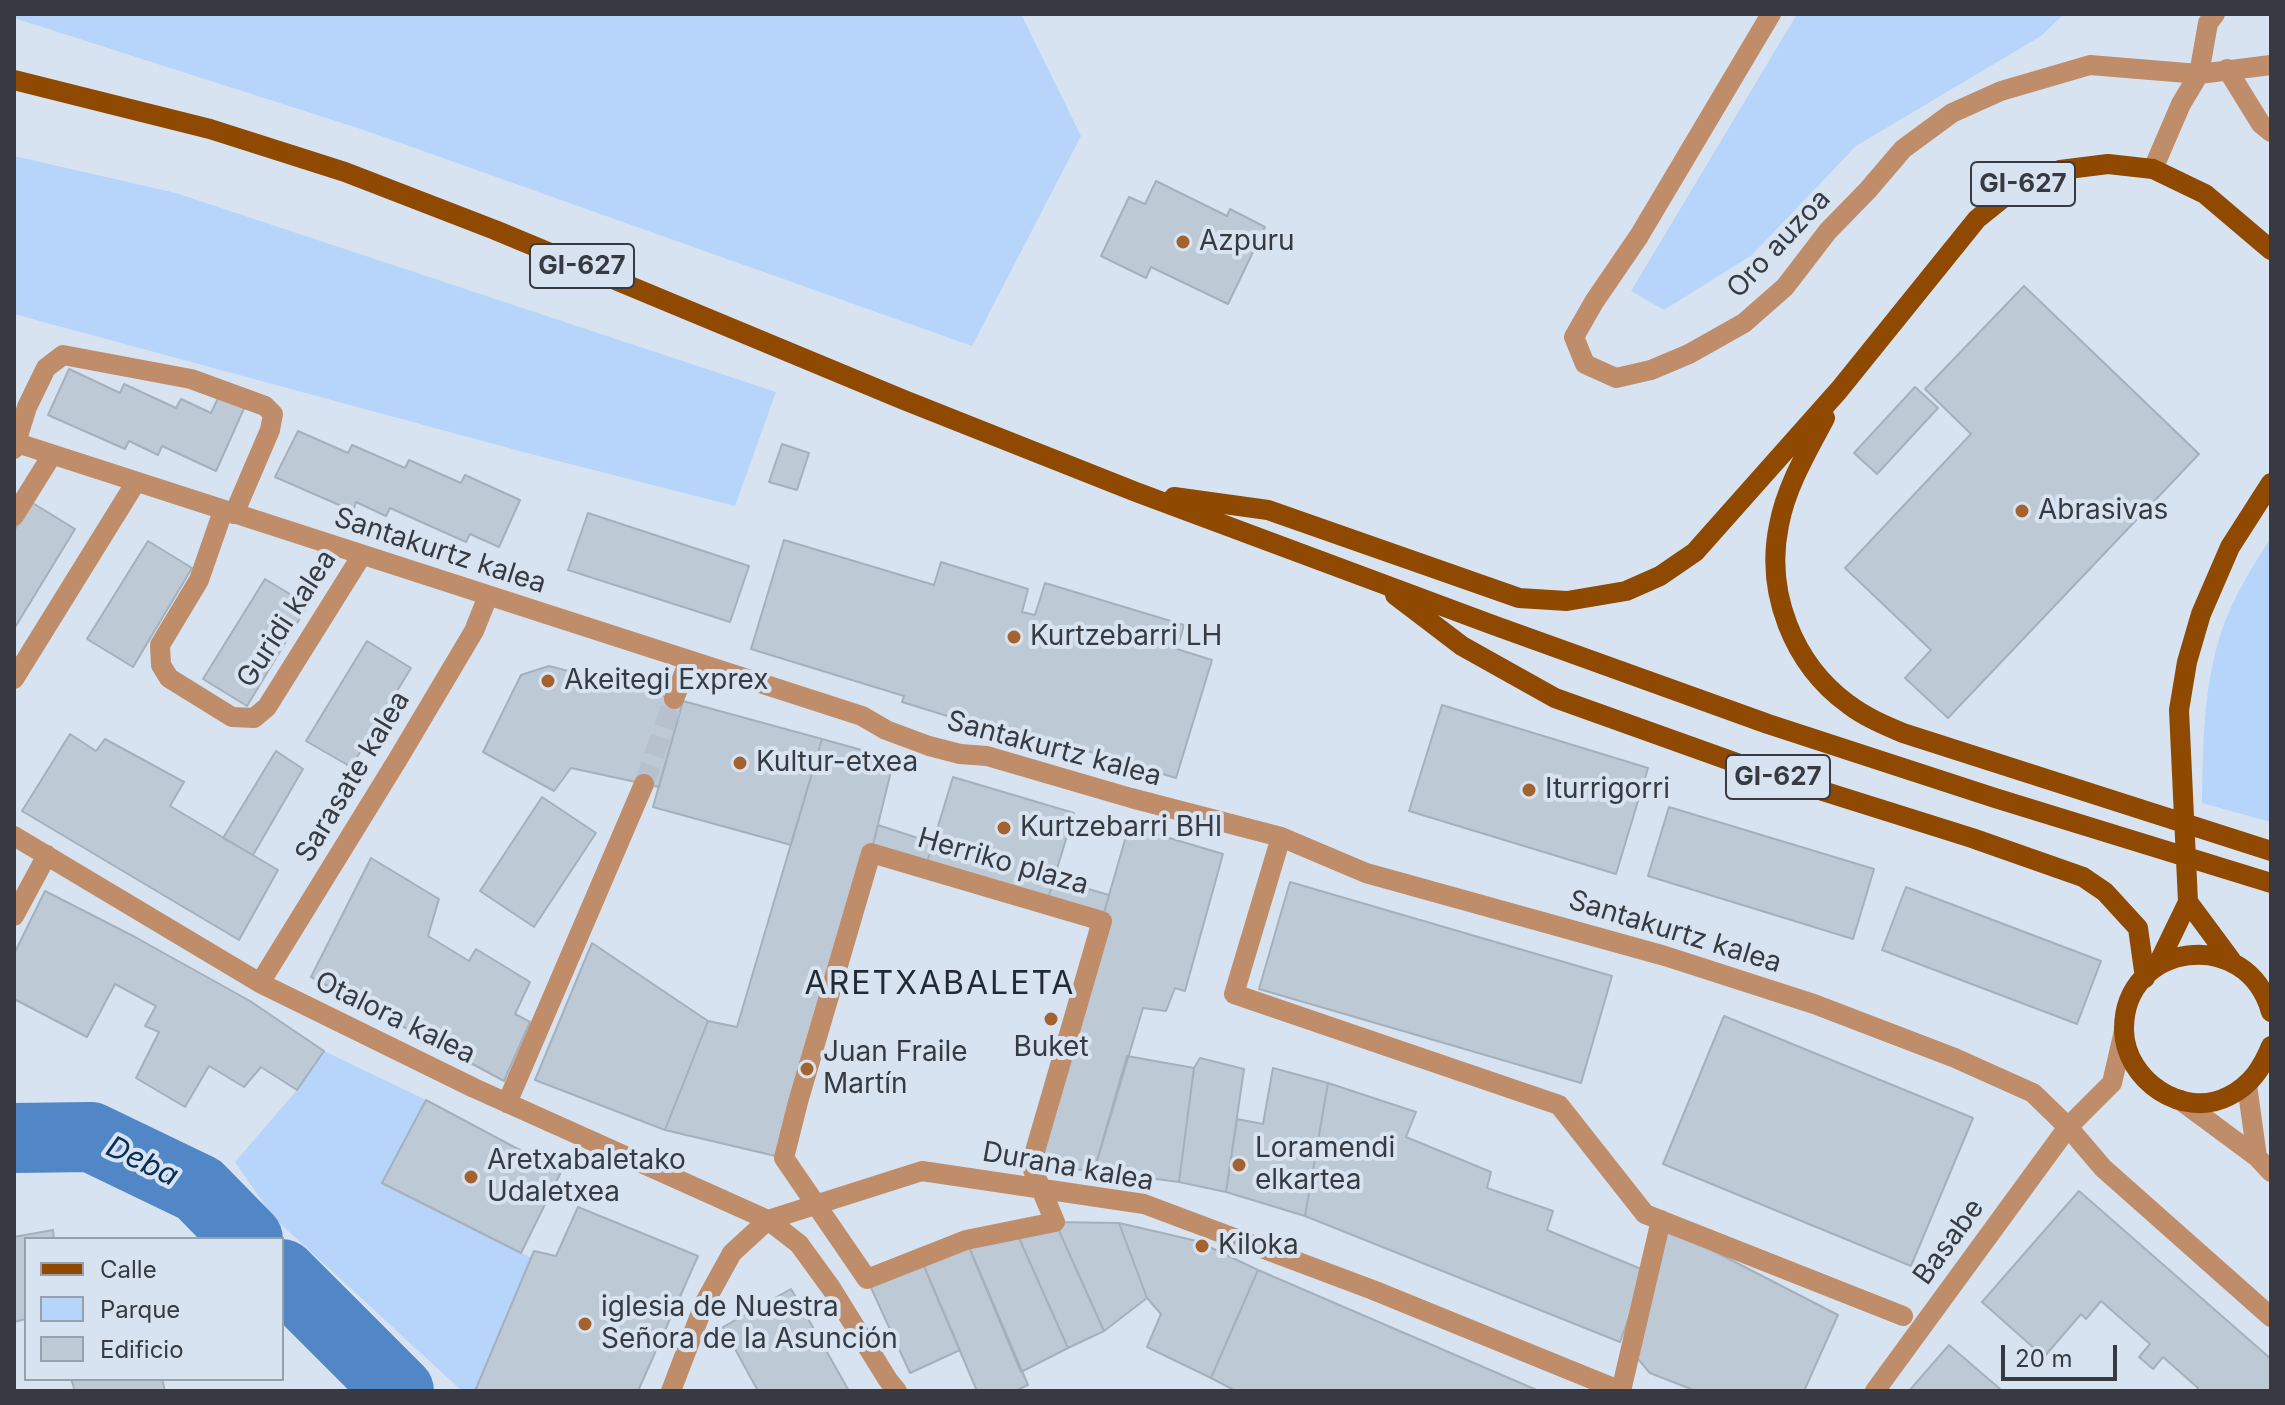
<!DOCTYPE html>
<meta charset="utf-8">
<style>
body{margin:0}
#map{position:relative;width:2285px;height:1405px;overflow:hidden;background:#d7e3f1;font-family:Inter,sans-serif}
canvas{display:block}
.frame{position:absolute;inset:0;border:16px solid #373b41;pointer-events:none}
.legend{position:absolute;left:24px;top:1237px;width:260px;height:144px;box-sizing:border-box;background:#d7e3f1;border:2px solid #97a0ab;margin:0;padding:10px 14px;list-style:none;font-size:24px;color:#373b41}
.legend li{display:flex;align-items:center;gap:16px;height:40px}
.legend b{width:40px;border:2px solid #97a0ab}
.scale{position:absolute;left:2001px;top:1345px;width:116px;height:36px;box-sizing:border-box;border:4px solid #373b41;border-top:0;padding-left:10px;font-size:24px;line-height:28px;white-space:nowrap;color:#373b41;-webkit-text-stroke:6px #d7e3f1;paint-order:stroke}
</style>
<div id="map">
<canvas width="2285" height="1405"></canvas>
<div class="frame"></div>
<ul class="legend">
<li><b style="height:10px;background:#8f4900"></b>Calle</li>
<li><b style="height:22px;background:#b7d5fa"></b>Parque</li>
<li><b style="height:22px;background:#bec9d6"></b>Edificio</li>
</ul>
<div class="scale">20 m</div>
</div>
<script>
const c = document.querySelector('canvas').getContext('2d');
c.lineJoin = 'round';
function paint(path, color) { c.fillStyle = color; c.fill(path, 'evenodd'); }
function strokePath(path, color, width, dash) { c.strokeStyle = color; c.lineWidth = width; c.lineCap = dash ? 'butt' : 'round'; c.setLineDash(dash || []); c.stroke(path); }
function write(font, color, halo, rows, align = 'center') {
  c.font = font + ' Inter,sans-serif'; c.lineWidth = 8; c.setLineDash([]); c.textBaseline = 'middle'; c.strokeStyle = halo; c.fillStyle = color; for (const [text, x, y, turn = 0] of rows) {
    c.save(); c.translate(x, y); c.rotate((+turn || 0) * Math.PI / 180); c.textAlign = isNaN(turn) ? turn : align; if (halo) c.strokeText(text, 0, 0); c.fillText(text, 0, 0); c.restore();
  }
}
paint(new Path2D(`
 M14,14H1021L1081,136L972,346L364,130L14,18Z
 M1797,14H2064L2041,36L1856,146L1752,255L1664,310L1631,291Z
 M14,156L176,193L776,392L735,506L527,453L14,314Z
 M2271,537V822L2202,803C2203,746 2203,685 2222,630C2233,597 2253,566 2271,537Z
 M324,1051L426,1100L382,1183L532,1258L475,1391H462L273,1217L235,1162L297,1090Z`), '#b7d5fa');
strokePath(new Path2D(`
 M14,1138L91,1137L199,1189L248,1239
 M282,1274L399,1391`), '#5186c7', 70);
const building = new Path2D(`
 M1156,181L1227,216L1230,209L1265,227L1228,304L1151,267L1146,278L1101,256L1129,197L1145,204Z
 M2024,286L2199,454L1948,718L1905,678L1931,650L1845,568L1971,434L1925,389Z
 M69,369L120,393L124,384L176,408L181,399L211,413L220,394L246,404L216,471L162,446L158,455L129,441L125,449L48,415Z
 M1915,387L1938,408L1877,474L1854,453Z
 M298,431L348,453L352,445L405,468L409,460L461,483L465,475L520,500L499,547L470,534L466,542L390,508L386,516L356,502L353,511L275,477Z
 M782,444L809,453L797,490L769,482Z
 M31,502L75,529L14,629V531Z
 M588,513L749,566L730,622L568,570Z
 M784,540L934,585L941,562L1028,589L1022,612L1035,615L1045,583L1184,625L1177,649L1212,660L1176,778L985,720L983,727L902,702L904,696L751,649Z
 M148,541L192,568L133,667L87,639Z
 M265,579L308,605L247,706L203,679Z
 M367,641L411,668L351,767L306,741Z
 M549,666L683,701L659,787L571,768L554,791L483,752L521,675Z
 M683,701L822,739L791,845L653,807Z
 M1442,705L1648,768L1616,874L1409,811Z
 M70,734L96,751L105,739L184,782L170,806L278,870L239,940L22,811Z
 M822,739L894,759L871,853L784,1158L665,1130L708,1021L737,1027Z
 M276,751L303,769L253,855L223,838Z
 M953,777L1074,813L1046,905L925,869Z
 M542,797L596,833L534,927L480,891Z
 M1669,807L1874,869L1853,939L1648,876Z
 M878,825L933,843L925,869L871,853Z
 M1129,826L1223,854L1185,991L1175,988L1166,1011L1143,1008L1094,1171L1031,1165Z
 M371,858L439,899L428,936L469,961L476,949L530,982L515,1014L530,1022L504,1081L311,977Z
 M1054,879L1109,895L1102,921L1046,905Z
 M1290,882L1612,976L1581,1083L1259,989Z
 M1906,887L2101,961L2077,1024L1882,950Z
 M45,891L135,937L250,1001L324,1051L297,1090L261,1067L244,1087L209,1066L185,1107L136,1078L159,1032L145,1026L156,1006L115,984L87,1037L14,999V954Z
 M592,943L708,1021L665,1130L535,1080Z
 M1724,1016L1973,1118L1911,1266L1663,1164Z
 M1127,1056L1194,1068L1179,1182L1094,1171Z
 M1200,1058L1244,1069L1226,1192L1179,1182L1194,1068Z
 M1273,1068L1328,1083L1305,1216L1226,1192L1237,1119L1263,1124Z
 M1328,1083L1416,1112L1406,1137L1491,1172L1487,1188L1553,1211L1547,1230L1646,1271L1620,1342L1305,1216Z
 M426,1100L561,1172L521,1253L382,1183Z
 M2079,1191L2271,1359V1391H2196L2198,1388L2163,1357L2153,1369L2139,1357L2150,1344L2101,1301L2086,1319L2081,1314L2044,1357L1982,1302Z
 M578,1207L698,1256L638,1391H475L534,1251L556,1256Z
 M1055,1222L1104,1331L1068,1348L1015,1229Z
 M1055,1222L1119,1223L1147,1298L1104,1331Z
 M1119,1223L1197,1241L1258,1270L1211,1378L1147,1347L1161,1314L1147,1298Z
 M1665,1226L1838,1315L1804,1391H1696L1650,1373L1637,1358Z
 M1015,1229L1068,1348L1021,1372L966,1240Z
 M53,1230L54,1239H26V1319L14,1322V1237Z
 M966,1240L1028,1385L1015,1391H977L920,1257Z
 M920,1257L960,1350L910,1373L867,1279Z
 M1258,1270L1539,1391H1236L1211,1378Z
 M791,1289L798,1301L849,1391H758L723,1327Z
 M1949,1345L2000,1389L1998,1391H1909Z
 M71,1379H162L165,1391H75Z`);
paint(building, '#bec9d6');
strokePath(building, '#a5b0bd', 2);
strokePath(new Path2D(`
 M644,784L674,699`), '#b7c1ce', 20, [20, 10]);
strokePath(new Path2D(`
 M1771,14L1639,236L1594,302L1574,337L1585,364L1616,378L1651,370L1689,354L1744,323L1785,287L1828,231L1868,190L1903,149L1952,113L2001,91L2090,65L2199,74L2271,65
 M2227,69L2261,124L2271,132
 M2153,169L2181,104L2199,74L2208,23L2215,14
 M14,442L862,716L886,730L929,746L960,754L987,756L1131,798L1281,837L1366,873L1665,956L1814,1004L1955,1058L2033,1093L2068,1127L2103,1168L2271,1317
 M14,449L27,407L46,368L63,355L191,379L265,406L273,414L270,430L234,514
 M223,511L199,580L160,645L161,665L169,678L232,717L254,718L267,707L362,555
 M14,516L52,455
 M14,679L136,482
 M674,699L689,661
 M14,836L260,983L474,1088L768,1220L799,1244L831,1288L888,1380L897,1391
 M1281,837L1234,994L1559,1105L1645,1214L1903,1316
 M871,853L1102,921L1031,1165L1055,1222L966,1240L867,1279L784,1158L798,1102Z
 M14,916L47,855
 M260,983L398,759L474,631L488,596
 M2247,1085L2257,1157
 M2180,1100L2257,1157L2271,1172
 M507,1103L644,784
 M671,1391L705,1302L732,1253L768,1220L922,1171L1144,1204L1373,1290L1621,1391
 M1621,1391L1661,1220
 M1875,1391L2068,1127L2112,1083L2124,1031`), '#bf8d6a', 20);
strokePath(new Path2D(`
 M14,80L210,129L345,172L495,230L904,400L1136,492L1493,625L1768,724L1995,798L2271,883
 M1825,418C1807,452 1786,487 1779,525C1765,592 1793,664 1848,704C1865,717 1884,725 1903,733L2271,851
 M1174,497L1268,510L1519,598L1567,601L1626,591L1660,576L1695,552L1839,390L1977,219L2018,186L2060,170L2108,164L2153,169L2205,194L2271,250
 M1395,595L1462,646L1555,698L1759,771L1972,838L2083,877L2105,892L2138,928L2145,978
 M2188,902L2231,960
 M2157,966L2188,902L2179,710L2187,662L2201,614L2230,547L2271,483
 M2271,1012C2247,925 2123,942 2124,1030C2125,1080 2183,1120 2229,1096C2251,1085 2262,1068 2271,1046`), '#8f4900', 20);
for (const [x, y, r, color] of [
 [1183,242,8,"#a3622e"],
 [2022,511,8,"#a3622e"],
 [1014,637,8,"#a3622e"],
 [548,681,8,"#a3622e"],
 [740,763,8,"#a3622e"],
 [1529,790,8,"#a3622e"],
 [1004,828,8,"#a3622e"],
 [1051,1019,8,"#a3622e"],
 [807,1069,8,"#a3622e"],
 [1239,1165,8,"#a3622e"],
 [471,1177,8,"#a3622e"],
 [1202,1246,8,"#a3622e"],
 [585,1324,8,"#a3622e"]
]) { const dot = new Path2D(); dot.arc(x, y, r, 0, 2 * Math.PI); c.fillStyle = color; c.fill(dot); strokePath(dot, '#d7e3f1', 3); }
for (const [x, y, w] of [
 [2023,184,104],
 [582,266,104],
 [1778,777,104]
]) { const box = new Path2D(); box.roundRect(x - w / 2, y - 22, w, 44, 6); c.fillStyle = '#d7e3f1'; c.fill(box); strokePath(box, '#373b41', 2); }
write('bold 26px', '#373b41', null, [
 ["GI-627",2023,184],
 ["GI-627",582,266],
 ["GI-627",1778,777]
]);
write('28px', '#373b41', '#d7e3f1', [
 ["Azpuru",1199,242],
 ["Abrasivas",2038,511],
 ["Kurtzebarri LH",1030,637],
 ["Akeitegi Exprex",564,681],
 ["Kultur-etxea",756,763],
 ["Iturrigorri",1545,790],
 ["Kurtzebarri BHI",1020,828],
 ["Buket",1051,1048,"center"],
 ["Juan Fraile",823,1053],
 ["Martín",823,1085],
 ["Loramendi",1255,1149],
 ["elkartea",1255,1181],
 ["Aretxabaletako",487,1161],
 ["Udaletxea",487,1193],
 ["Kiloka",1218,1246],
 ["iglesia de Nuestra",601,1308],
 ["Señora de la Asunción",601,1340]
], 'left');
write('28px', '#373b41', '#d7e3f1', [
 ["Oro auzoa",1779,244,-47],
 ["Santakurtz kalea",440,551,18],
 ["Guridi kalea",287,619,-57],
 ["Santakurtz kalea",1054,749,15],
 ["Sarasate kalea",353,777,-59],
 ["Herriko plaza",1003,862,16],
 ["Santakurtz kalea",1675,932,17],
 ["Otalora kalea",395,1018,26],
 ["Durana kalea",1068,1167,10],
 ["Basabe",1949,1242,-54]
]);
write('italic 30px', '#072e58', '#d7e3f1', [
 ["Deba",142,1162,26]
]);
c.letterSpacing = '2px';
write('32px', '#222a35', '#d7e3f1', [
 ["ARETXABALETA",940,984]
]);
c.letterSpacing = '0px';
</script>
